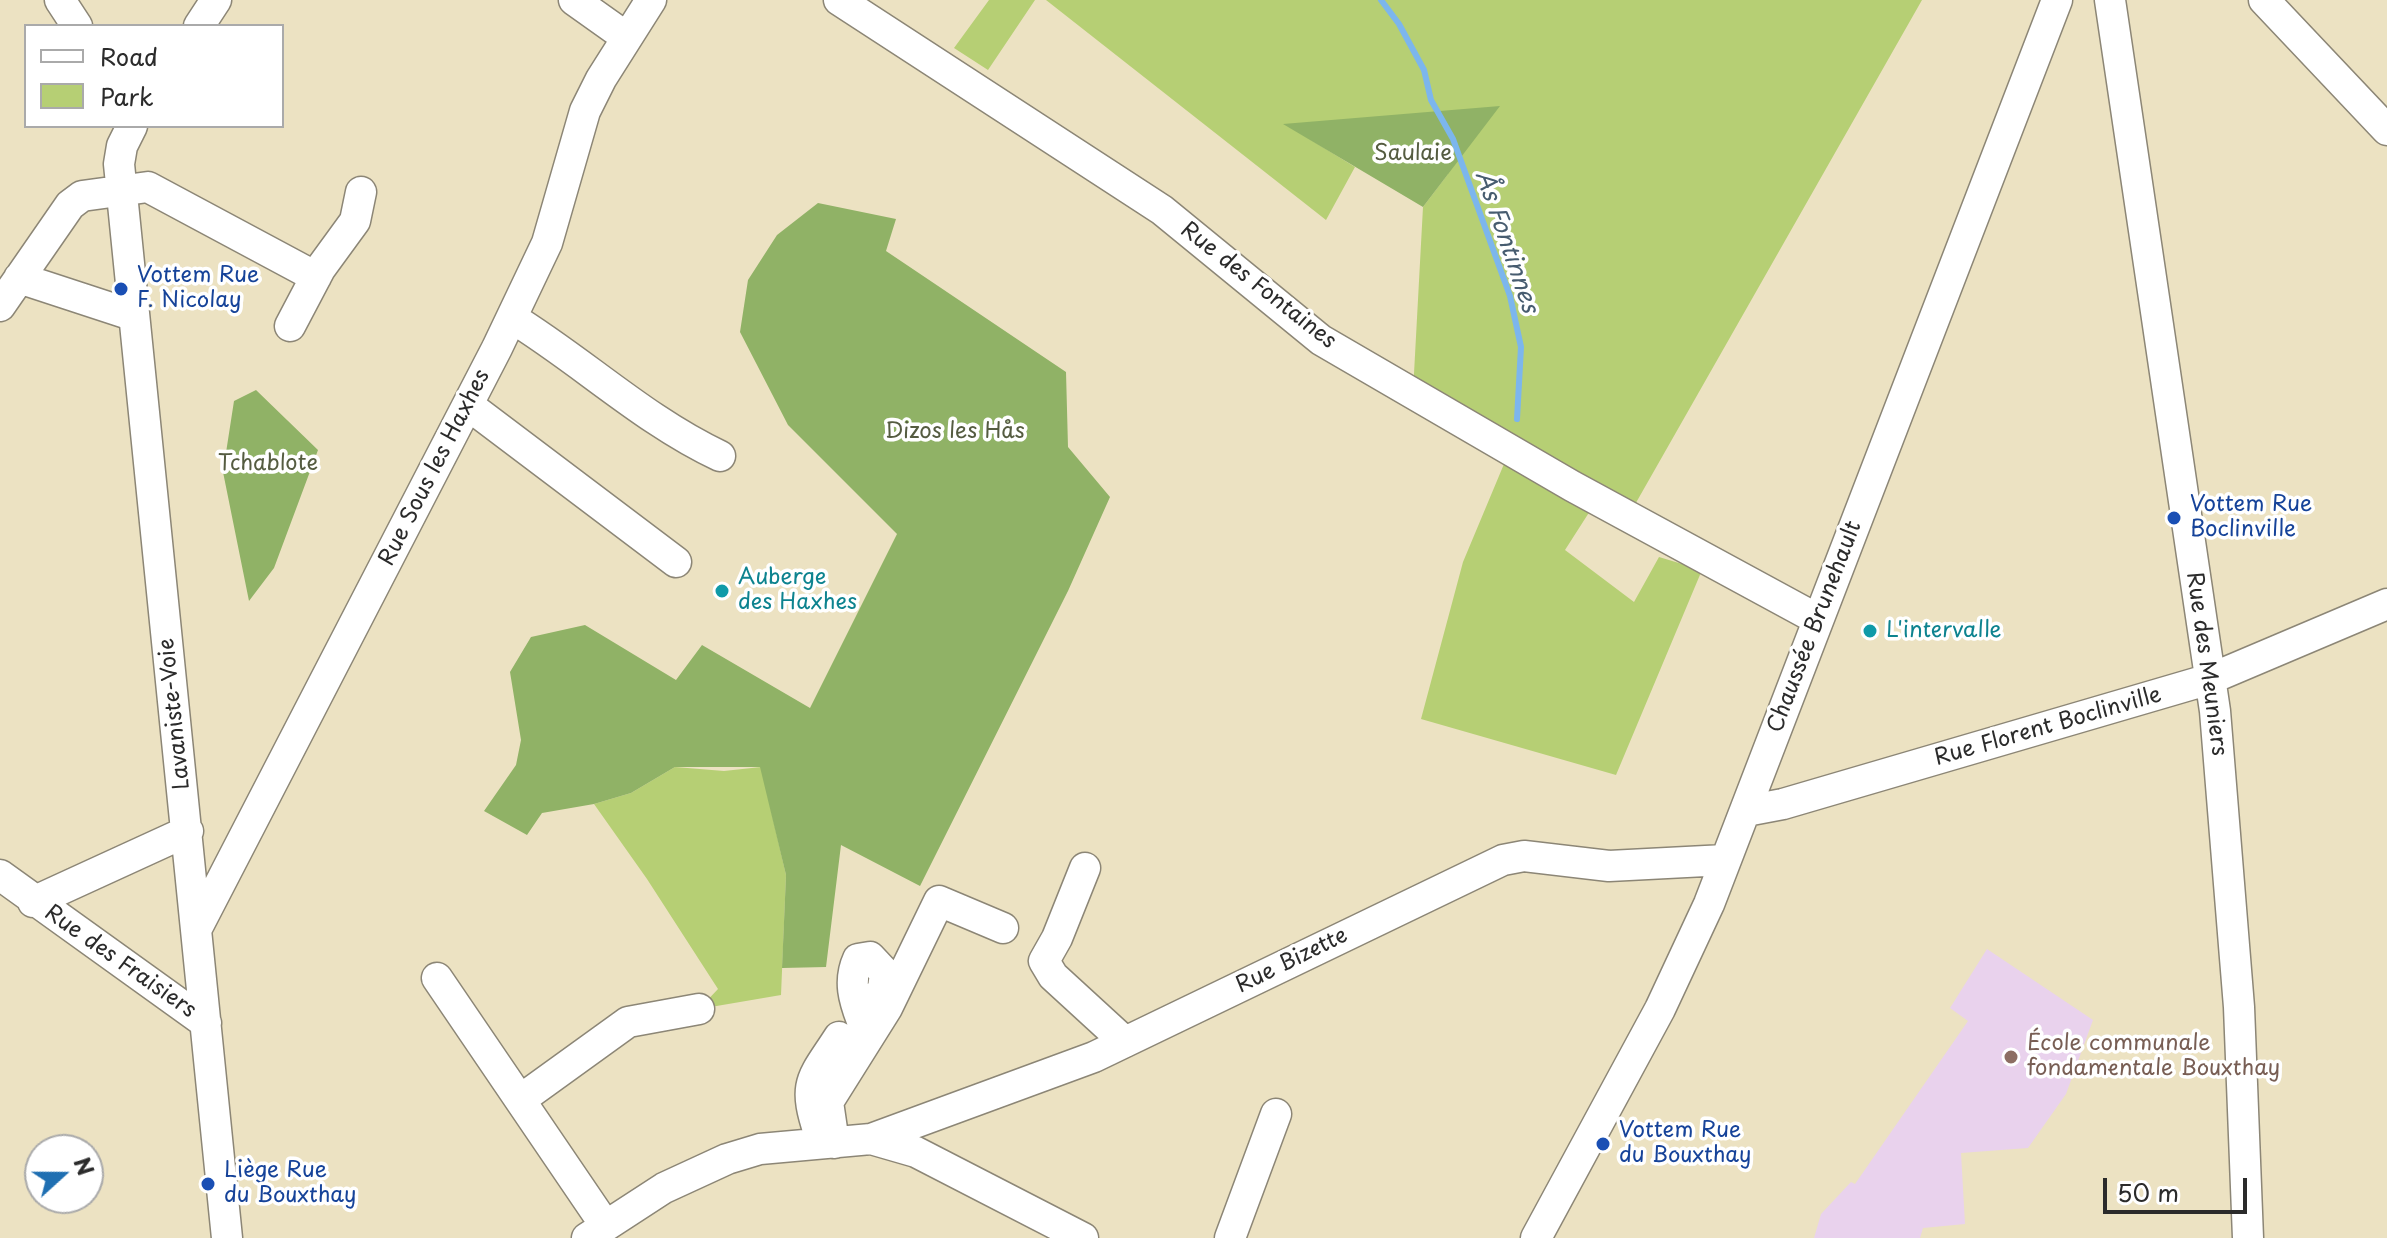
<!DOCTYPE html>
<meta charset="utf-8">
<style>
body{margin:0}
#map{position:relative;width:2387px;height:1238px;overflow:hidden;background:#ece2c2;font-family:"Playpen Sans",sans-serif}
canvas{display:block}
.legend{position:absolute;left:24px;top:24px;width:260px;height:104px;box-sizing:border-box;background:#fff;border:2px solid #aaa;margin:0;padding:10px 14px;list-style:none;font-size:24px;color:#2b2b2b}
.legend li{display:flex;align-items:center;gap:16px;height:40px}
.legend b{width:40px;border:2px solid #aaa}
.north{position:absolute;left:24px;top:1134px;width:80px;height:80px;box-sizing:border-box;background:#fff;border:2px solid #aaa;border-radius:50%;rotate:69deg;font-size:22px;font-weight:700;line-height:32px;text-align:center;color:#2b2b2b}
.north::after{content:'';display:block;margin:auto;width:28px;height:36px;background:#1f6fb2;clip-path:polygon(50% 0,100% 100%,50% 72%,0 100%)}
.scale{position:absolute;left:2103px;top:1178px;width:144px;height:36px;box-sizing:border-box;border:4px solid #2b2b2b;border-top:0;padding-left:10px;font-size:24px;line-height:28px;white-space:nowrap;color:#2b2b2b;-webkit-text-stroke:6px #fff;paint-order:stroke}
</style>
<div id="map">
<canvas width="2387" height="1238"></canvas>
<ul class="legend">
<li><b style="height:10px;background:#fff"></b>Road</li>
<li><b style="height:22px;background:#b6cf74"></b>Park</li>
</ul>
<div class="north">N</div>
<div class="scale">50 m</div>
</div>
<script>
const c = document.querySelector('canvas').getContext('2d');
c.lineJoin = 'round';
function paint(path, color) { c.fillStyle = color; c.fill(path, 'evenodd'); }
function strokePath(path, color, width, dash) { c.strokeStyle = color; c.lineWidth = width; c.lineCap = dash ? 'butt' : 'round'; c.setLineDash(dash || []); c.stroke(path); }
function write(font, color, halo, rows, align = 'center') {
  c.font = font + ' "Playpen Sans",sans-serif'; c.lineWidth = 7; c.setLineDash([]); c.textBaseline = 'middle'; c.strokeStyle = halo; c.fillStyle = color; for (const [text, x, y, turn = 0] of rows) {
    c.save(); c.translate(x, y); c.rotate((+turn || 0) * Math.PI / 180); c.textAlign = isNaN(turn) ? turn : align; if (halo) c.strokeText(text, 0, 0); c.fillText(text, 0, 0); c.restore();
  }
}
paint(new Path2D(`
 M1987,949L2093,1020L2066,1094L2028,1148L1961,1153L1965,1224L1923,1228L1920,1238H1814L1821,1214L1851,1182L1855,1184L1968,1021L1950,1008Z`), '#e9d2ed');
paint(new Path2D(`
 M989,0H1035L988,70L954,48Z
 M1046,0H1922L1633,508L1413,392L1423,207L1448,174L1285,124L1355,167L1326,220Z
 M1504,464L1590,511L1565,550L1634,602L1659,557L1702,570L1616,775L1421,719L1463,562Z
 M675,767L724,771L761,767L786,875L781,995L699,1009L718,989L647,879L594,804L631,793Z`), '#b6cf74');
paint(new Path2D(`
 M1500,106L1423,207L1283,124Z
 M818,203L896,219L886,251L1066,372L1068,447L1110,497L1068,591L920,886L841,845L826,967L782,968L786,875L760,767H675L631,793L594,804L542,813L527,835L484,811L516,765L521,740L510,672L531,637L585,625L676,680L702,645L810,708L897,534L788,425L740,332L748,280L777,235Z
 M256,390L318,450L274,568L249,601L223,472L234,401Z`), '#90b266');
strokePath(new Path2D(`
 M1381,0L1399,24L1424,70L1431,100L1453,139L1510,296L1521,347L1517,419`), '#7cb6ed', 6);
const minor = new Path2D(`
 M60,0L77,26
 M574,0L626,37
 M839,0L1162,210L1321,340L1572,486L1817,619
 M2110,0L2215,711L2239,1007L2248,1238
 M2264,0L2387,130
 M199,26L216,0
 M132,126L122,146L119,164L227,1238
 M19,278L132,315
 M0,306L70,205L82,196L148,187L316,277
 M512,318C582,361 645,421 720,456
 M290,326L320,269L355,221L361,192
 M468,405L676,562
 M1746,811L1783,804L2210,679L2387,604
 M1085,868L1057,938L1044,961L1053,976L1125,1042
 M0,875L206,1023
 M33,902L188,831
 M197,928L497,348L547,243L585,111L601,79L651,0
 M437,978L605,1225
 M862,1021C854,1000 848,981 858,959L870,957L885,973L883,989L871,1004
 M520,1100L628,1022L699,1009
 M819,1133C802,1082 812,1079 839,1037
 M871,1139L1094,1057L1503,860L1524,856L1609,866L1725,860
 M834,1143L828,1102L887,1008L939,901L1003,928
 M587,1238L664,1188L727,1159L760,1149L871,1139L916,1152L1083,1238
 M1230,1238L1276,1114
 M1536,1238L1660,1009L1709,904L2057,0`);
strokePath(minor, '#8c8676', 33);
strokePath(minor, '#fff', 30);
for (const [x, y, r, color] of [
 [121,289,8,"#1a4fb4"],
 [2174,518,8,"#1a4fb4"],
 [722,591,8,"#0f9aa8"],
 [1870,631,8,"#0f9aa8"],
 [2011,1057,8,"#8d6e63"],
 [1603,1144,8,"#1a4fb4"],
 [208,1184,8,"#1a4fb4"]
]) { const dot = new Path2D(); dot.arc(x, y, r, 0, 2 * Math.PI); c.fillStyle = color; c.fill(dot); strokePath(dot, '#fff', 3); }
write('22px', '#555c41', '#fff', [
 ["Saulaie",1413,154],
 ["Dizos les Hås",955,432],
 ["Tchablote",268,464]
]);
write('22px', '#164399', '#fff', [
 ["Vottem Rue",137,276],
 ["F. Nicolay",137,301],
 ["Vottem Rue",2190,505],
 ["Boclinville",2190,530],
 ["Vottem Rue",1619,1131],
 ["du Bouxthay",1619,1156],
 ["Liège Rue",224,1171],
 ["du Bouxthay",224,1196]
], 'left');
write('22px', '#2b2b2b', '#fff', [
 ["Rue des Fontaines",1258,286,38],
 ["Rue Sous les Haxhes",435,468,-63],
 ["Chaussée Brunehault",1815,627,-69],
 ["Rue des Meuniers",2206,664,82],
 ["Lavaniste-Voie",175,714,-96],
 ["Rue Florent Boclinville",2048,727,-16],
 ["Rue Bizette",1292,961,-26],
 ["Rue des Fraisiers",120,962,35]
]);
write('22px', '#0d838f', '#fff', [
 ["Auberge",738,578],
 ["des Haxhes",738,603],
 ["L'intervalle",1886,631]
], 'left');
write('22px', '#785e54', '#fff', [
 ["École communale",2027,1044],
 ["fondamentale Bouxthay",2027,1069]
], 'left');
write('italic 24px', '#475c6f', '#fff', [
 ["Ås Fontinnes",1506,242,71]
]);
</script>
